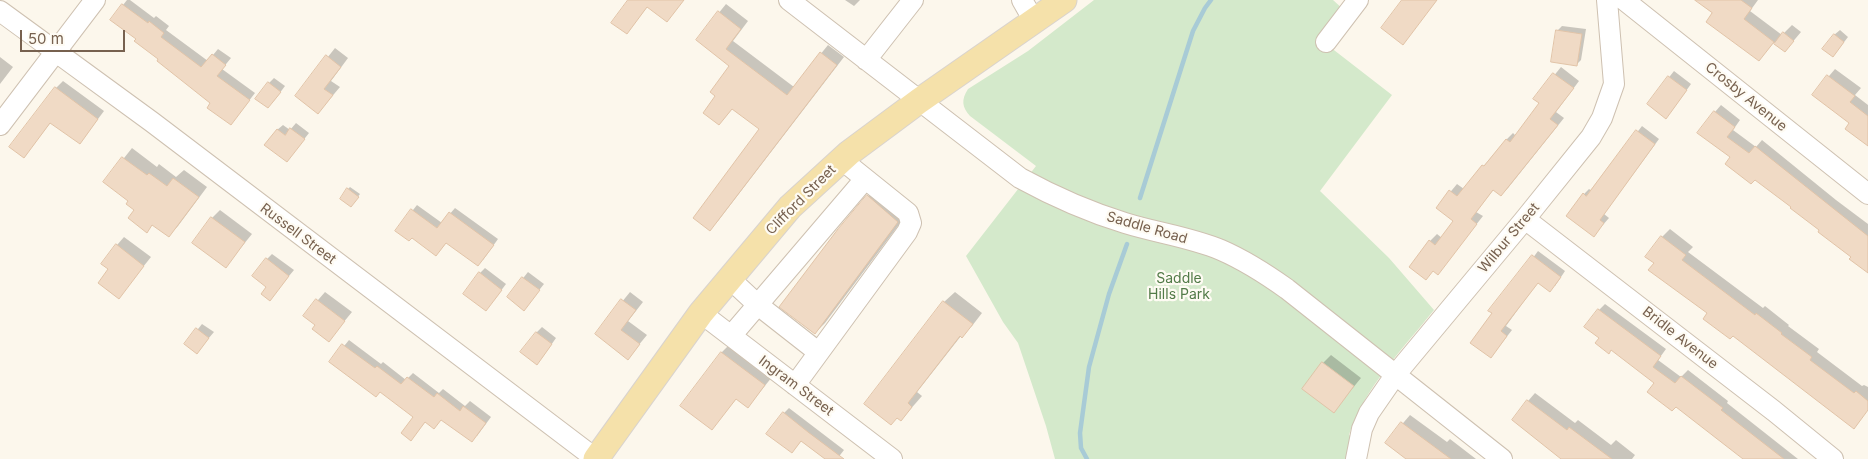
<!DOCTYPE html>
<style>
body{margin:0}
#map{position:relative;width:1868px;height:459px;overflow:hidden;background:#fcf7ec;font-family:Inter,sans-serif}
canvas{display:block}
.scale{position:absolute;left:20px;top:30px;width:105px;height:22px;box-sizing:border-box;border:2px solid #77614f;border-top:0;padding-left:6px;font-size:15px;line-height:18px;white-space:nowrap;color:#77614f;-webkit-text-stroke:4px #fefbf3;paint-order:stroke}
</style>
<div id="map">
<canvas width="1868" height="459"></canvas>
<div class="scale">50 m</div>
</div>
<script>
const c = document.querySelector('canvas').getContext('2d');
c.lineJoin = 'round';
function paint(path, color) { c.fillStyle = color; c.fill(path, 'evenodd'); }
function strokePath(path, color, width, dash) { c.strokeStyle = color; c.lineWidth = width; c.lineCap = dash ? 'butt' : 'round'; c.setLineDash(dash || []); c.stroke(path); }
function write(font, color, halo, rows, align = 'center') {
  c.font = font + ' Inter,sans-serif'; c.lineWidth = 4.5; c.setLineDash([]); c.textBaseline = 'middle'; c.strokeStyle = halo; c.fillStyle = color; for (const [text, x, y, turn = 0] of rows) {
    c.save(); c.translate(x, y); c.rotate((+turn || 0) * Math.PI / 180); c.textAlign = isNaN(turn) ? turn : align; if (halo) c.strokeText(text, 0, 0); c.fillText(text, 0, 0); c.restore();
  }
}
paint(new Path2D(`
 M1094,0H1333L1344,10L1321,40L1392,95L1320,191L1389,258L1434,310C1405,346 1362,391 1349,435L1353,438L1350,459H1055L1046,426L1018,343L1003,322L966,256L1036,166L970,116C962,107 961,100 968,89L1028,51Z`), '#d4e9cb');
paint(new Path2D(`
 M127,0H130L154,18L156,16L169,26L166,30L208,61L218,49L231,58L222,69L255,93L231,124L212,103L137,39L123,5Z
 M630,0H684L648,6L627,33Z
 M845,0H860L854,6Z
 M1697,0H1758L1750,11L1782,35L1792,25L1801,32L1785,51L1774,42L1759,60L1714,13Z
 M726,4L748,21L733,41L794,87L828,45L844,57L718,221L710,229L760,129L733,108L719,124L717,96L731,66L697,40Z
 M1562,26L1586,29L1581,60L1576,65L1557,31Z
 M1840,30L1848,37L1838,50L1834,35Z
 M335,48L348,58L331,81L340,87L318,113L297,96Z
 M0,57L13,67L0,84Z
 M1561,67L1579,81L1556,112L1564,118L1508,188L1501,195L1494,189L1476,212L1483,216L1438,273L1430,241L1437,234L1442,238L1454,221L1437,208L1457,184L1464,189L1506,140L1513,133L1516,136L1541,103L1535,99Z
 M1835,69L1861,88L1855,95L1868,105V145L1851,123L1813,95Z
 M1674,71L1691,84L1671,112L1648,104Z
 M274,78L285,86L273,102L269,83Z
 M63,81L104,111L80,143L51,122L24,157L56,88Z
 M1721,105L1740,120L1733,130L1756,147L1762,140L1836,200L1868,224V271L1821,230L1731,157L1715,112Z
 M296,123L309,133L287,161L277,130L283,125L290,130Z
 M1642,126L1659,139L1604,214L1609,218L1594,235L1584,194L1589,189L1592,191Z
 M132,148L157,167L159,164L176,177L184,170L207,187L178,226L169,235L153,224L146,231L129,200L105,182Z
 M878,186L907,214L825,323L815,333L868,196Z
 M350,187L360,194L353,203L348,189Z
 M417,205L442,223L455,208L498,239L483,260L447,242L436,255L412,237L397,230Z
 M220,210L252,234L226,266L212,218Z
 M1670,229L1693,247L1688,252L1763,308L1765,306L1789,325L1788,326L1819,349L1817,352L1862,386L1864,385L1868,387V408L1858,421H1860L1854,427L1709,313L1656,263L1662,237Z
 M124,237L151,257L119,297L110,269L117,245Z
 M1538,251L1565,271L1555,286L1538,282L1506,326L1512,330L1491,357L1471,342Z
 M272,254L294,270L270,299L268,287L267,259Z
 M485,268L506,284L491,304L480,273Z
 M528,272L544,284L524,309L508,297Z
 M325,292L352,312L329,340L317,324L305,315Z
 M630,292L643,302L628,321L647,335L628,358L596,334Z
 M955,292L982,313L972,326L961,336L917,392L922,396L901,420L944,302Z
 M1605,304L1666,349L1658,360L1681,377L1688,370L1728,401L1727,403L1798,459H1744L1656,382L1601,338L1599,310Z
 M202,324L214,332L197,352L186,344Z
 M542,327L556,338L542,358L536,333Z
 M349,340L381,364L383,362L406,380L413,373L439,393L443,389L465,406L470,401L491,417L477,436L442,419L434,427L426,421L411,439L414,416L380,391L331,362Z
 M729,345L772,377L748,407L737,398L712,428L722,352Z
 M1331,355L1361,378L1333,412L1323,363Z
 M1535,393L1575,423L1578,420L1611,445L1616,440L1635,455L1632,459H1563L1528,401Z
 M789,408L844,450L837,459H827L802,440L792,452L784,413Z
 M1410,415L1447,442L1450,439L1476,459H1408L1386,443Z`), '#0003');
strokePath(new Path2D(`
 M1140,198L1193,31L1205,8L1211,0
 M1087,459L1081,448L1080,433L1089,367L1109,294L1127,244`), '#a8cbd6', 4.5);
const building = new Path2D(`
 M628,0H684L667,22L647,7L627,34L611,23Z
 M1402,0H1437L1403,45L1381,28Z
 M1695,0H1741L1752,8L1744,19L1774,42L1759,61L1706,22L1712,13Z
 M122,4L148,23L149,21L164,33L161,37L201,67L212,54L226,65L217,76L250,100L231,125L207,108L210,103L157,61L158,59L134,41L136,39L110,20Z
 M718,11L741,29L726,49L787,95L820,52L837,65L710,231L693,218L759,129L732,109L719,125L703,113L715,96L710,92L729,66L696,40Z
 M1556,30L1582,34L1577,66L1551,62Z
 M1783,32L1794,41L1785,52L1774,44Z
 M1834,34L1844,42L1833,57L1822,49Z
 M326,55L341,67L324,89L333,95L318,114L295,96Z
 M1553,73L1574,88L1550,119L1558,125L1501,196L1493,190L1471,219L1477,224L1438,275L1433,271L1426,280L1409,267L1429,240L1435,245L1453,221L1436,208L1449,190L1457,196L1482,165L1484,166L1506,139L1510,142L1539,103L1533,99Z
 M1827,75L1855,96L1850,102L1868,116V146L1845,129L1849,123L1812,95Z
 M1668,76L1687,90L1666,119L1647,104Z
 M268,82L281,92L268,108L255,99Z
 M55,87L98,119L80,144L50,123L24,158L9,147Z
 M1714,111L1735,127L1727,137L1749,153L1755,146L1868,236V273L1849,259L1851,257L1818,232L1819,230L1790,208L1791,207L1755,180L1751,184L1725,164L1730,157L1697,133Z
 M290,128L305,139L287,162L264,145L277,129L285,135Z
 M1636,130L1655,144L1600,220L1604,223L1594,237L1566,216L1583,193L1586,196Z
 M122,157L147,175L149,173L167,186L173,178L199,197L169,237L152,225L147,233L128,218L134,210L126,204L128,201L103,182Z
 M347,188L359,197L351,207L340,199Z
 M867,195L898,222L815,334L779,307L838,229Z
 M411,209L437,228L449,212L494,245L478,266L446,243L436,256L412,238L409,241L395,231Z
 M211,217L245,242L226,268L192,243Z
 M1661,236L1686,255L1682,260L1755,315L1756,313L1782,333L1781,334L1812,357L1810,360L1854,393L1856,391L1868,401V410L1854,429L1733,336L1730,339L1703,319L1707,313L1648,270L1654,263L1645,257Z
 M116,244L144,266L119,299L98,283L108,269L101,264Z
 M1532,255L1561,277L1550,292L1538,283L1501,331L1507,336L1491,358L1470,343L1492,313L1488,311Z
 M266,258L289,276L270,301L261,294L266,287L252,276Z
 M479,272L502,290L486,311L463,294Z
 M522,277L540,290L524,311L507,297Z
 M316,299L345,321L329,342L312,329L315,325L303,316Z
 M621,299L636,310L621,330L640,344L628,360L595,334Z
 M943,301L973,324L962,338L960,336L908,403L912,407L901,421L897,418L891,425L864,404Z
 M1598,309L1661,356L1653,367L1675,383L1681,376L1723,408L1721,410L1784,459H1743L1676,407L1672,411L1647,392L1654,383L1611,350L1609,354L1595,343L1599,338L1584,327Z
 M196,328L209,338L197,354L184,344Z
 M536,332L552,344L537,365L520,352Z
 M342,344L375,368L377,366L401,384L407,377L434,397L437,393L460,411L463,406L486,423L472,442L441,420L434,429L425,422L411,441L401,433L413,417L380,392L376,397L329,362Z
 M721,352L765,385L748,408L736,399L712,430L680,406Z
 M1322,362L1354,386L1334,413L1302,389Z
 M1527,400L1567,430L1569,427L1612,459H1561L1512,420Z
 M783,412L808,432L844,459H825L801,441L792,453L766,434Z
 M1401,422L1451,459H1406L1385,443Z`);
paint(building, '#f0dac5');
strokePath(building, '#e1c3a7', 1);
const minor = new Path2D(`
 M789,0L1020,178C1053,196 1089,212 1125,223C1157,233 1190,237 1221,250C1244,260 1266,274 1287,289L1502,459
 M1022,0L1034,21
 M1624,0L1868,194
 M0,11L152,122L596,459
 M1326,42L1358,0
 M866,60L913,0
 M0,125L95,0
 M1525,219L1774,411L1833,459
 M729,278L758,305L818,352
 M701,313L892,459
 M731,336L865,179
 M795,385L907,232L911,223L908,213L842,160
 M1356,459L1362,429L1369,413L1396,374L1525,219L1591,137L1602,118L1614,84L1607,0`);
const major = new Path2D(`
 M596,459L701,313L790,207L849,153L919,101L1064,0`);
strokePath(minor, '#cec1b1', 22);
strokePath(major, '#d9d3ce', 27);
strokePath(minor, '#fff', 20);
strokePath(major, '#f5e1aa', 25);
write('14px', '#77614f', '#fefbf3', [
 ["Crosby Avenue",1746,97,39],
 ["Clifford Street",801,200,-45],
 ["Saddle Road",1147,228,16],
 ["Russell Street",298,234,37],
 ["Wilbur Street",1509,238,-50],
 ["Bridle Avenue",1680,338,38],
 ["Ingram Street",796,386,37]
]);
write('14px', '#527b48', '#fefbf3', [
 ["Saddle",1179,279],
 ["Hills Park",1179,295]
]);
</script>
